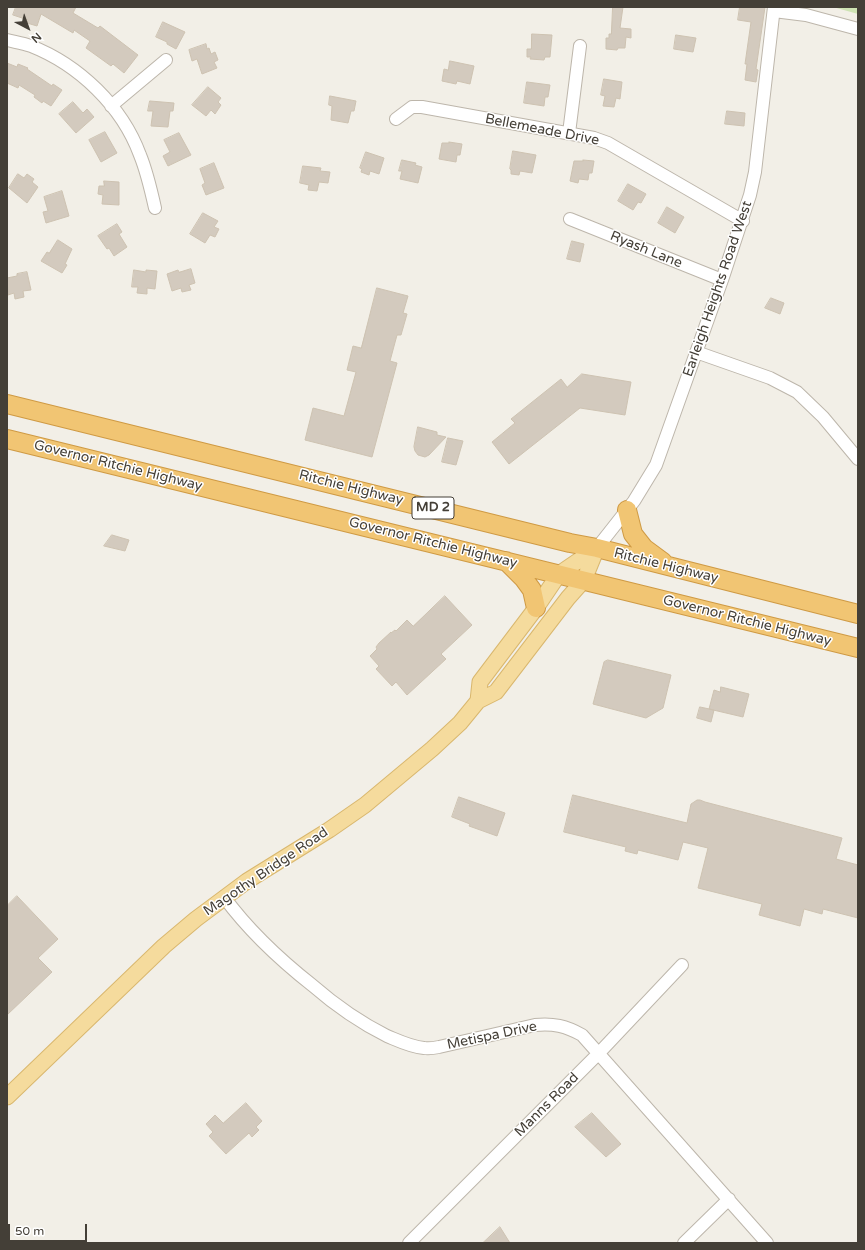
<!DOCTYPE html>
<style>
body{margin:0}
#map{position:relative;width:865px;height:1250px;overflow:hidden;background:#f2efe7;font-family:"Varela Round",sans-serif}
canvas{display:block}
.frame{position:absolute;inset:0;border:8px solid #443f37;pointer-events:none}
.north{position:absolute;left:8px;top:8px;width:40px;height:40px;-webkit-text-stroke:3px #fff;paint-order:stroke;rotate:139deg;font-size:11px;font-weight:700;line-height:16px;text-align:center;color:#443f37}
.north::after{content:'';display:block;margin:auto;width:14px;height:18px;background:#443f37;clip-path:polygon(50% 0,100% 100%,50% 72%,0 100%)}
.scale{position:absolute;left:8px;top:1224px;width:79px;height:18px;box-sizing:border-box;border:2px solid #443f37;border-top:0;padding-left:5px;font-size:12px;line-height:14px;white-space:nowrap;color:#443f37;-webkit-text-stroke:3px #fff;paint-order:stroke}
</style>
<div id="map">
<canvas width="865" height="1250"></canvas>
<div class="frame"></div>
<div class="north">N</div>
<div class="scale">50 m</div>
</div>
<script>
const c = document.querySelector('canvas').getContext('2d');
c.lineJoin = 'round';
function paint(path, color) { c.fillStyle = color; c.fill(path, 'evenodd'); }
function strokePath(path, color, width, dash) { c.strokeStyle = color; c.lineWidth = width; c.lineCap = dash ? 'butt' : 'round'; c.setLineDash(dash || []); c.stroke(path); }
function write(font, color, halo, rows, align = 'center') {
  c.font = font + ' "Varela Round",sans-serif'; c.lineWidth = 3; c.setLineDash([]); c.textBaseline = 'middle'; c.strokeStyle = halo; c.fillStyle = color; for (const [text, x, y, turn = 0] of rows) {
    c.save(); c.translate(x, y); c.rotate((+turn || 0) * Math.PI / 180); c.textAlign = isNaN(turn) ? turn : align; if (halo) c.strokeText(text, 0, 0); c.fillText(text, 0, 0); c.restore();
  }
}
paint(new Path2D(`
 M833,7H858V14Z`), '#cee3b3');
const building = new Path2D(`
 M16,7H76L73,13L98,28L100,26L138,55L124,73L113,64L111,66L86,48L90,41L74,30L73,33L41,14L37,26L27,23L28,20L13,15Z
 M613,7H623L620,28L631,29V38L626,37L625,48H618L617,50L606,49V38H609V34H611Z
 M740,7H765L756,69L758,70L756,82L745,80L747,64H745L751,22L738,20Z
 M163,22L185,32L176,49L167,44V42L156,37Z
 M532,34L552,35L550,57H545L544,60L530,59L531,57H527V49H531Z
 M676,35L696,38L693,52L674,49Z
 M206,44L207,49L209,48L211,54L215,52L218,60L214,62L217,68L202,74L197,59L192,61L189,50Z
 M450,61L474,66L470,84L457,81L456,84L442,81L444,69L448,70Z
 M7,63L17,67L18,64L28,68L27,69L52,86L53,84L62,90L51,106L43,101L42,103L34,97L35,95L19,85L18,88L7,83Z
 M604,79L622,82L620,99L616,98L614,107L603,106L605,96L601,95Z
 M527,82L550,85L548,97H545L544,106L524,103Z
 M208,87L221,98L218,102L221,105L215,114L211,110L206,116L192,105Z
 M330,96L356,101L354,111H351L348,123L331,120L332,106L329,105Z
 M150,101L174,103L173,111H170L168,127L151,126L153,111H148Z
 M73,102L83,113L87,109L94,117L76,133L59,114Z
 M727,111L745,113L744,126L725,124Z
 M105,132L117,153L101,162L89,140Z
 M179,133L191,155L168,166L163,156L170,152L164,140Z
 M449,142L462,144L460,155H457L456,162L439,159L442,143H449Z
 M513,151L536,155L532,173L520,171L519,175L511,174V170L510,169Z
 M366,152L384,158L379,174L370,171L369,175L361,172L362,169L360,168Z
 M402,160L416,163L415,165L422,167L418,183L400,179L402,171H399Z
 M583,160L594,161L592,173H589L588,180L579,179L578,183L570,181L574,161H583Z
 M214,163L224,188L206,195L202,185L205,183L200,169Z
 M303,166L321,168L320,171L330,172L328,183L319,182L317,191L308,190L309,185L300,183Z
 M18,174L24,178L27,174L34,179L32,182L38,187L27,203L9,188Z
 M104,181L119,182V205L102,204L103,195L98,194L99,186H104Z
 M628,184L646,194L641,203L638,202L633,210L618,201Z
 M62,191L69,216L46,223L43,212L48,211L44,197Z
 M667,207L684,217L675,233L658,223Z
 M203,213L218,221L214,227L219,229L215,237L210,235L205,243L190,234Z
 M117,224L122,232L119,234L127,247L114,256L109,248L107,249L98,236Z
 M58,240L72,249L65,264L67,265L62,273L41,261L47,252L49,253Z
 M572,241L584,244L580,262L567,259Z
 M191,269L195,283L189,285L191,290L182,292L181,288L172,291L167,274L178,270L179,272Z
 M134,270L146,272V270L157,271L155,289L147,288V294L137,293L138,287H132Z
 M27,272L31,290L23,291L24,297L15,299L14,293L8,295L7,278L17,276V274Z
 M377,288L408,296L403,313L407,314L401,335H397L390,361L397,363L372,457L305,440L313,408L344,416L356,372L347,370L353,346L361,348Z
 M771,298L784,303L780,314L765,308Z
 M582,374L631,382L625,415L580,408L509,464L492,442L515,423L511,419L561,379L567,387Z
 M418,427L437,432V435L446,437L429,455L425,457L418,455L415,451L414,447Z
 M448,438L463,441L456,465L442,462Z
 M112,535L129,540L125,551L104,546Z
 M445,596L472,625L441,654L446,659L407,695L396,682L392,686L376,669L379,666L370,656L377,649L376,647L379,643L391,632V633L395,630L396,631L407,620L413,626Z
 M608,660L671,675L663,708L646,718L593,704L604,662Z
 M721,687L749,694L743,717L709,709L714,690L720,692Z
 M700,707L714,710L711,722L697,718Z
 M573,795L687,823L691,804L697,800H700L705,802L842,838L836,859L858,865V918L823,909L822,914L804,909L800,926L759,915L762,904L698,888L708,848L683,842L678,860L638,850L637,854L625,851L626,847L564,832Z
 M459,797L505,813L497,836L469,826L470,824L452,817Z
 M17,896L58,939L38,958L52,972L7,1015V906Z
 M246,1103L262,1121L256,1127L259,1130L252,1137L249,1133L226,1154L209,1136L213,1132L206,1124L215,1115L223,1123Z
 M592,1113L621,1144L606,1157L575,1127Z
 M500,1227L510,1243H483Z`);
paint(building, '#d3cabe');
strokePath(building, '#cdc2b1', 1);
const minor = new Path2D(`
 M774,11L806,15L858,29
 M7,40C15,42 23,43 31,46C79,65 122,106 140,155C147,172 151,190 155,208
 M111,106L166,60
 M396,119L412,107H422L594,138L608,143L743,221
 M569,133L580,46
 M570,219L722,280
 M696,352L770,378L797,392L823,417L858,459
 M597,548L634,501L656,465L722,280L750,195L755,172L774,7
 M224,897C249,931 279,959 312,985C335,1005 359,1022 387,1036C399,1041 411,1047 424,1048C429,1049 434,1048 439,1047L535,1025C553,1023 566,1026 582,1035L767,1243
 M409,1243L599,1053L682,965
 M684,1243L729,1199`);
const major = new Path2D(`
 M478,701L480,682L536,608L559,574L597,548
 M7,1097L164,946L196,919L247,881L329,830L365,805L432,749L460,723L478,701L496,692L568,598L584,580L597,548`);
const highway = new Path2D(`
 M7,404L570,543L597,548L858,614
 M7,439L858,648
 M627,510L633,534L644,548L663,562
 M506,561L524,579L532,590L536,608`);
strokePath(minor, '#bdb6ab', 14);
strokePath(major, '#d9b76e', 17);
strokePath(highway, '#cf9a44', 20);
strokePath(minor, '#fff', 12);
strokePath(major, '#f5db9d', 15);
strokePath(highway, '#f1c573', 18);
for (const [x, y, w] of [
 [433,508,42]
]) { const box = new Path2D(); box.roundRect(x - w / 2, y - 11, w, 22, 3); c.fillStyle = '#fff'; c.fill(box); strokePath(box, '#443f37', 1); }
write('bold 13px', '#443f37', null, [
 ["MD 2",433,508]
]);
write('14px', '#443f37', '#fff', [
 ["Bellemeade Drive",542,130,11],
 ["Ryash Lane",646,250,22],
 ["Earleigh Heights Road West",718,289,-71],
 ["Governor Ritchie Highway",118,466,14],
 ["Ritchie Highway",351,488,14],
 ["Governor Ritchie Highway",433,543,14],
 ["Ritchie Highway",666,566,14],
 ["Governor Ritchie Highway",747,621,14],
 ["Magothy Bridge Road",266,872,-34],
 ["Metispa Drive",492,1036,-12],
 ["Manns Road",547,1105,-45]
]);
</script>
